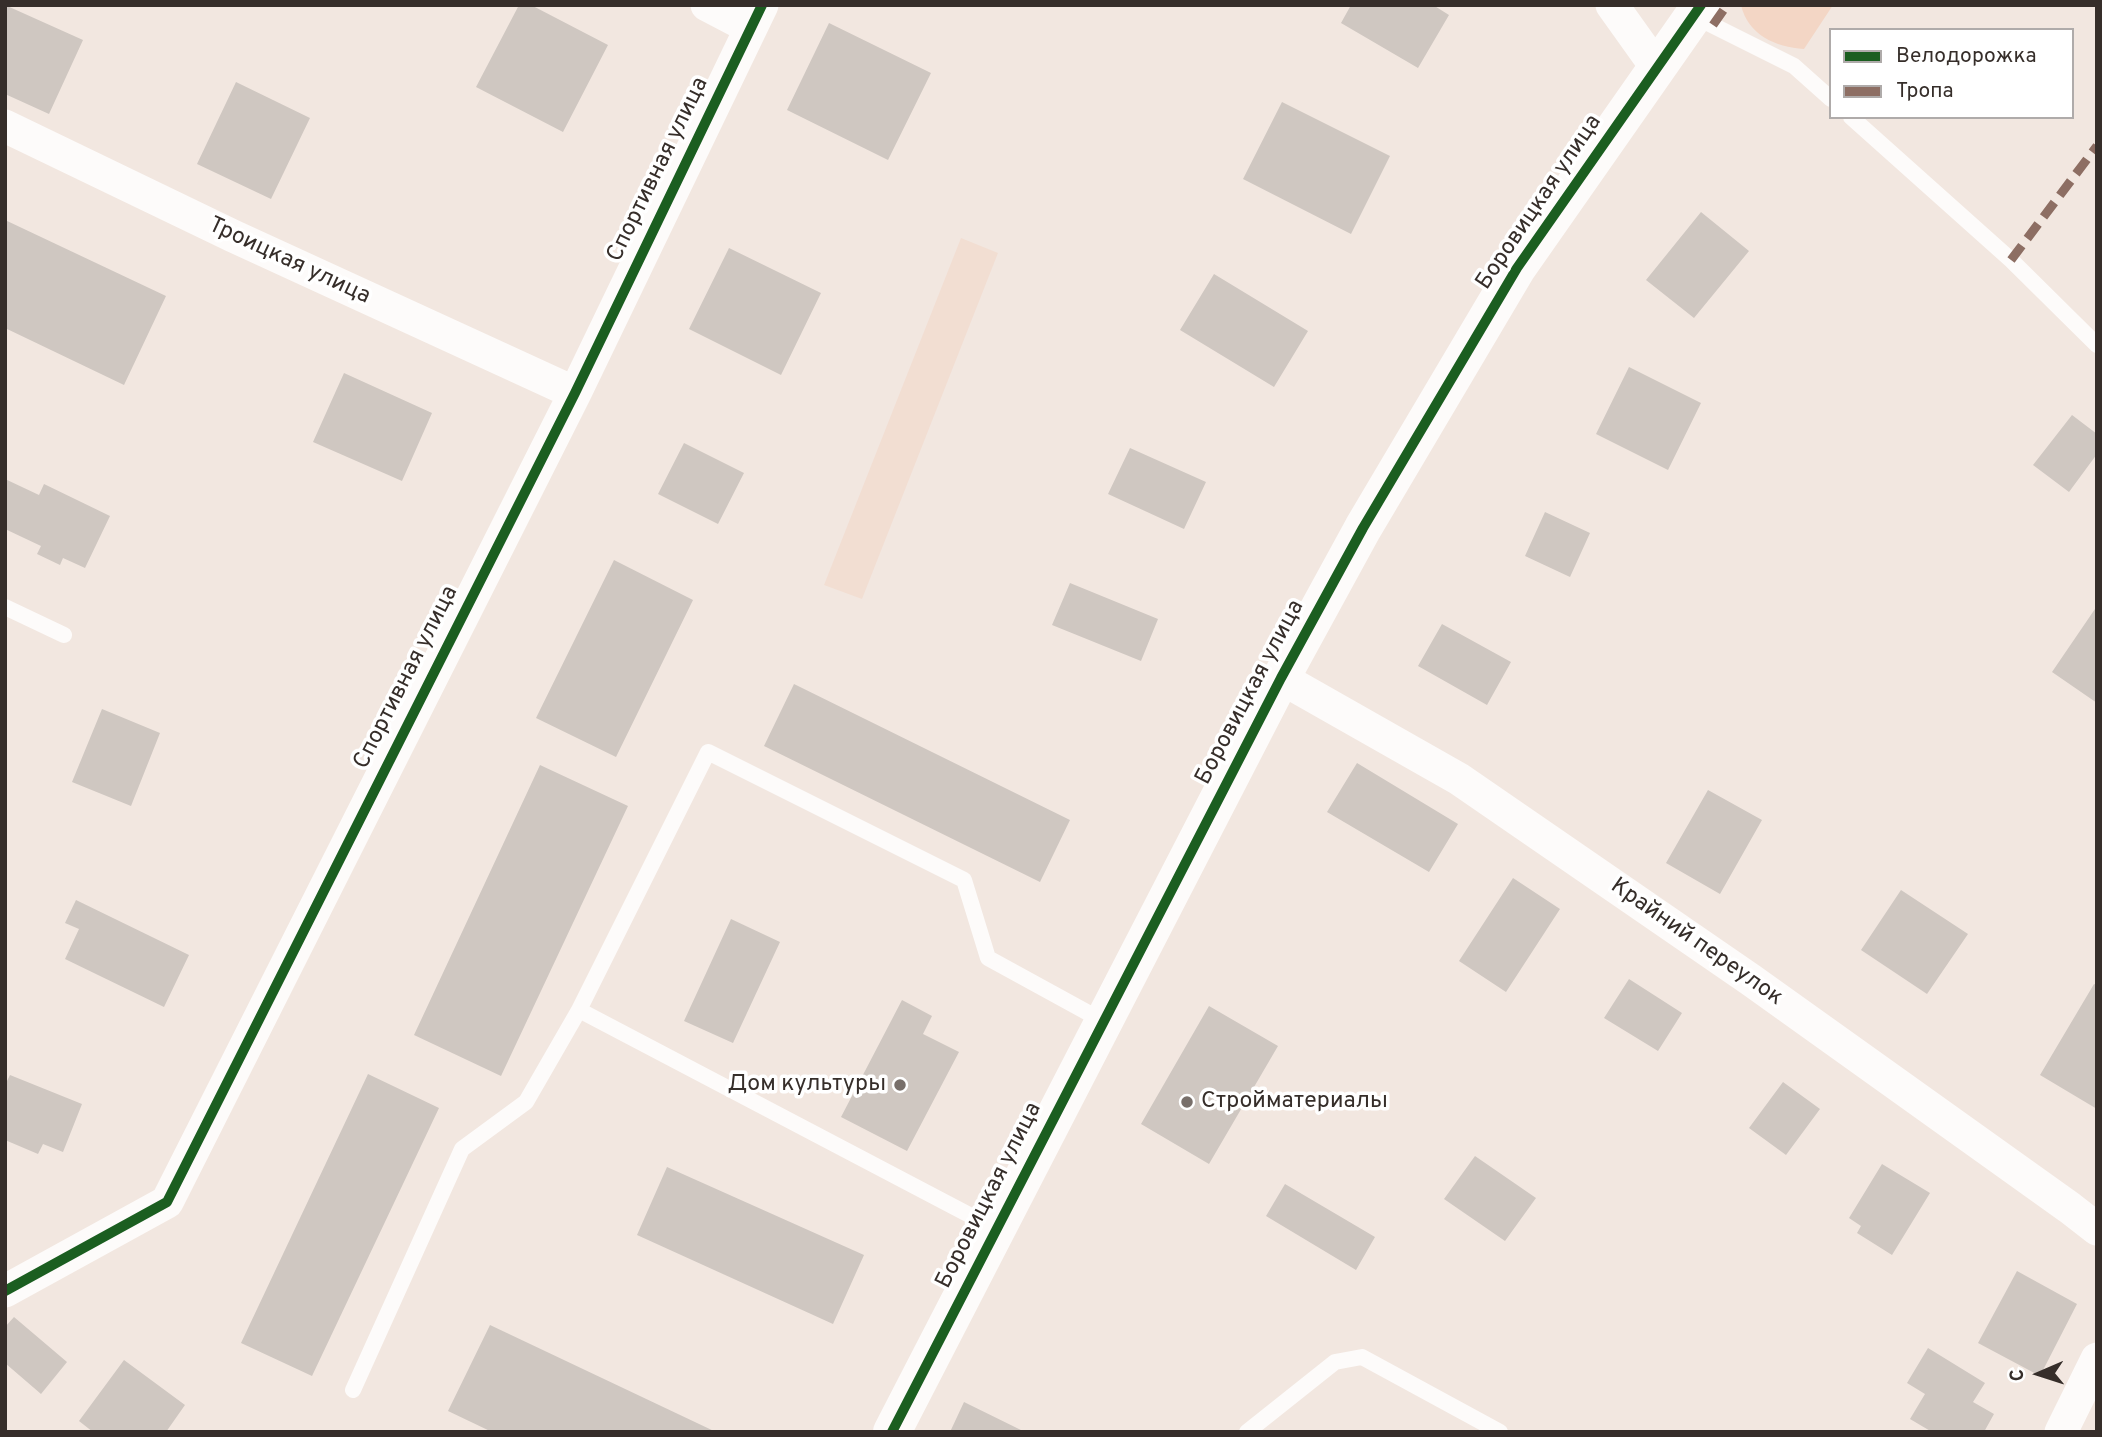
<!DOCTYPE html>
<meta charset="utf-8">
<style>
body{margin:0}
#map{position:relative;width:2102px;height:1437px;overflow:hidden;background:#f2e7e0;font-family:Overpass,sans-serif}
canvas{display:block}
.frame{position:absolute;inset:0;border:7px solid #362e2a;pointer-events:none}
.legend{position:absolute;left:1829px;top:28px;width:245px;height:91px;box-sizing:border-box;background:#fff;border:2px solid #afabaa;margin:0;padding:9px 12px;list-style:none;font-size:21px;color:#362e2a}
.legend li{display:flex;align-items:center;gap:14px;height:35px}
.legend b{width:35px;border:2px solid #afabaa}
.north{position:absolute;left:2004px;top:1339px;width:70px;height:70px;-webkit-text-stroke:5px #fff;paint-order:stroke;rotate:267deg;font-size:19px;font-weight:700;line-height:28px;text-align:center;color:#362e2a}
.north::after{content:'';display:block;margin:auto;width:24px;height:32px;background:#362e2a;clip-path:polygon(50% 0,100% 100%,50% 72%,0 100%)}
</style>
<div id="map">
<canvas width="2102" height="1437"></canvas>
<div class="frame"></div>
<ul class="legend">
<li><b style="height:9px;background:#1b5e20"></b>Велодорожка</li>
<li><b style="height:9px;background:#8d6e63"></b>Тропа</li>
</ul>
<div class="north">С</div>
</div>
<script>
const c = document.querySelector('canvas').getContext('2d');
c.lineJoin = 'round';
function paint(path, color) { c.fillStyle = color; c.fill(path, 'evenodd'); }
function strokePath(path, color, width, dash) { c.strokeStyle = color; c.lineWidth = width; c.lineCap = dash ? 'butt' : 'round'; c.setLineDash(dash || []); c.stroke(path); }
function write(font, color, halo, rows, align = 'center') {
  c.font = font + ' Overpass,sans-serif'; c.lineWidth = 7; c.setLineDash([]); c.textBaseline = 'middle'; c.strokeStyle = halo; c.fillStyle = color; for (const [text, x, y, turn = 0] of rows) {
    c.save(); c.translate(x, y); c.rotate((+turn || 0) * Math.PI / 180); c.textAlign = isNaN(turn) ? turn : align; if (halo) c.strokeText(text, 0, 0); c.fillText(text, 0, 0); c.restore();
  }
}
paint(new Path2D(`
 M961,238L998,253L862,599L824,585Z`), '#f2ded2');
paint(new Path2D(`
 M1741,5H1833L1804,49C1775,47 1748,35 1741,5Z`), '#f3d6c5');
paint(new Path2D(`
 M5,5L83,40L49,114L5,94Z
 M519,5H531L608,45L563,132L476,87Z
 M1351,5H1433L1449,15L1418,68L1341,23Z
 M829,23L931,73L888,160L787,110Z
 M236,82L310,118L271,199L197,164Z
 M1282,102L1390,156L1351,234L1243,179Z
 M1701,212L1749,251L1694,318L1646,280Z
 M5,220L166,296L124,385L5,328Z
 M729,248L821,293L781,375L689,329Z
 M1214,274L1308,331L1274,387L1180,330Z
 M1629,367L1701,403L1668,470L1596,434Z
 M344,373L432,413L402,481L313,442Z
 M2072,415L2097,434V454L2069,492L2033,465Z
 M684,443L744,473L718,524L658,494Z
 M1130,448L1206,482L1184,529L1108,494Z
 M5,479L39,495L44,484L110,516L85,568L63,558L60,565L37,554L41,546L5,529Z
 M1545,512L1590,533L1570,577L1525,556Z
 M614,560L693,600L616,757L536,718Z
 M1070,583L1158,619L1141,661L1052,625Z
 M2097,606V703L2052,672Z
 M1442,624L1511,662L1487,705L1418,666Z
 M794,684L1070,820L1040,882L764,746Z
 M102,709L160,733L131,806L72,782Z
 M1357,763L1458,824L1429,872L1327,812Z
 M540,765L628,806L501,1076L414,1035Z
 M1708,790L1762,820L1720,894L1666,863Z
 M1513,878L1560,909L1506,992L1459,961Z
 M1901,890L1968,934L1927,994L1861,950Z
 M76,900L189,955L164,1007L65,959L79,929L65,923Z
 M731,919L780,942L733,1043L684,1021Z
 M1629,979L1682,1013L1658,1051L1604,1018Z
 M2094,984L2097,985V1109L2040,1075Z
 M902,1000L932,1016L923,1034L959,1052L907,1151L841,1117Z
 M1209,1006L1278,1046L1209,1164L1141,1124Z
 M368,1074L439,1108L312,1376L241,1343Z
 M10,1075L82,1104L63,1152L43,1144L38,1154L5,1140V1085Z
 M1783,1082L1820,1109L1786,1155L1749,1128Z
 M1475,1156L1536,1198L1505,1241L1444,1199Z
 M1882,1164L1930,1193L1892,1255L1857,1233L1861,1226L1849,1218Z
 M667,1167L864,1255L833,1324L637,1235Z
 M1285,1184L1375,1237L1356,1270L1266,1216Z
 M2017,1271L2077,1304L2040,1376L1978,1343Z
 M14,1317L67,1362L41,1394L5,1363V1327Z
 M490,1325L716,1432H492L448,1411Z
 M1928,1348L1985,1383L1973,1402L1994,1414L1984,1432H1932L1910,1419L1925,1394L1907,1383Z
 M124,1360L185,1405L166,1432H93L79,1421Z
 M964,1402L1025,1432H950Z`), '#cfc7c1');
strokePath(new Path2D(`
 M1694,16L1794,66L1831,99
 M1851,117L2011,260L2097,345
 M5,607L64,635
 M996,1229L579,1010L708,752L964,880L988,958L1103,1021
 M353,1390L462,1149L526,1102L579,1010
 M1247,1432L1335,1362L1362,1357L1500,1432`), '#fdfbfa', 16);
strokePath(new Path2D(`
 M707,5L751,28
 M1612,5L1657,68
 M5,126L233,236L575,393
 M1281,678L1459,779L1751,980L2070,1208L2097,1229
 M5,1291L167,1202L575,393L762,5
 M2061,1432L2097,1359`), '#fdfbfa', 33);
strokePath(new Path2D(`
 M892,1432L1281,678L1363,528L1517,268L1701,5`), '#fdfbfa', 38);
strokePath(new Path2D(`
 M1713,25L1727,5
 M2011,260L2097,146`), '#8d6e63', 9, [18, 9]);
strokePath(new Path2D(`
 M5,1291L167,1202L575,393L762,5
 M892,1432L1281,678L1363,528L1517,268L1701,5`), '#1b5e20', 10);
for (const [x, y, r, color] of [
 [900,1085,7,"#786f6a"],
 [1187,1102,7,"#786f6a"]
]) { const dot = new Path2D(); dot.arc(x, y, r, 0, 2 * Math.PI); c.fillStyle = color; c.fill(dot); strokePath(dot, '#fff', 2.5); }
write('23px', '#362e2a', '#fff', [
 ["Спортивная улица",659,170,-64],
 ["Боровицкая улица",1540,203,-56],
 ["Троицкая улица",289,262,25],
 ["Спортивная улица",407,678,-63],
 ["Боровицкая улица",1251,693,-62],
 ["Крайний переулок",1696,943,35],
 ["Боровицкая улица",990,1196,-63]
]);
write('23px', '#362e2a', '#fff', [
 ["Дом культуры",886,1085],
 ["Стройматериалы",1201,1102,"left"]
], 'right');
</script>
